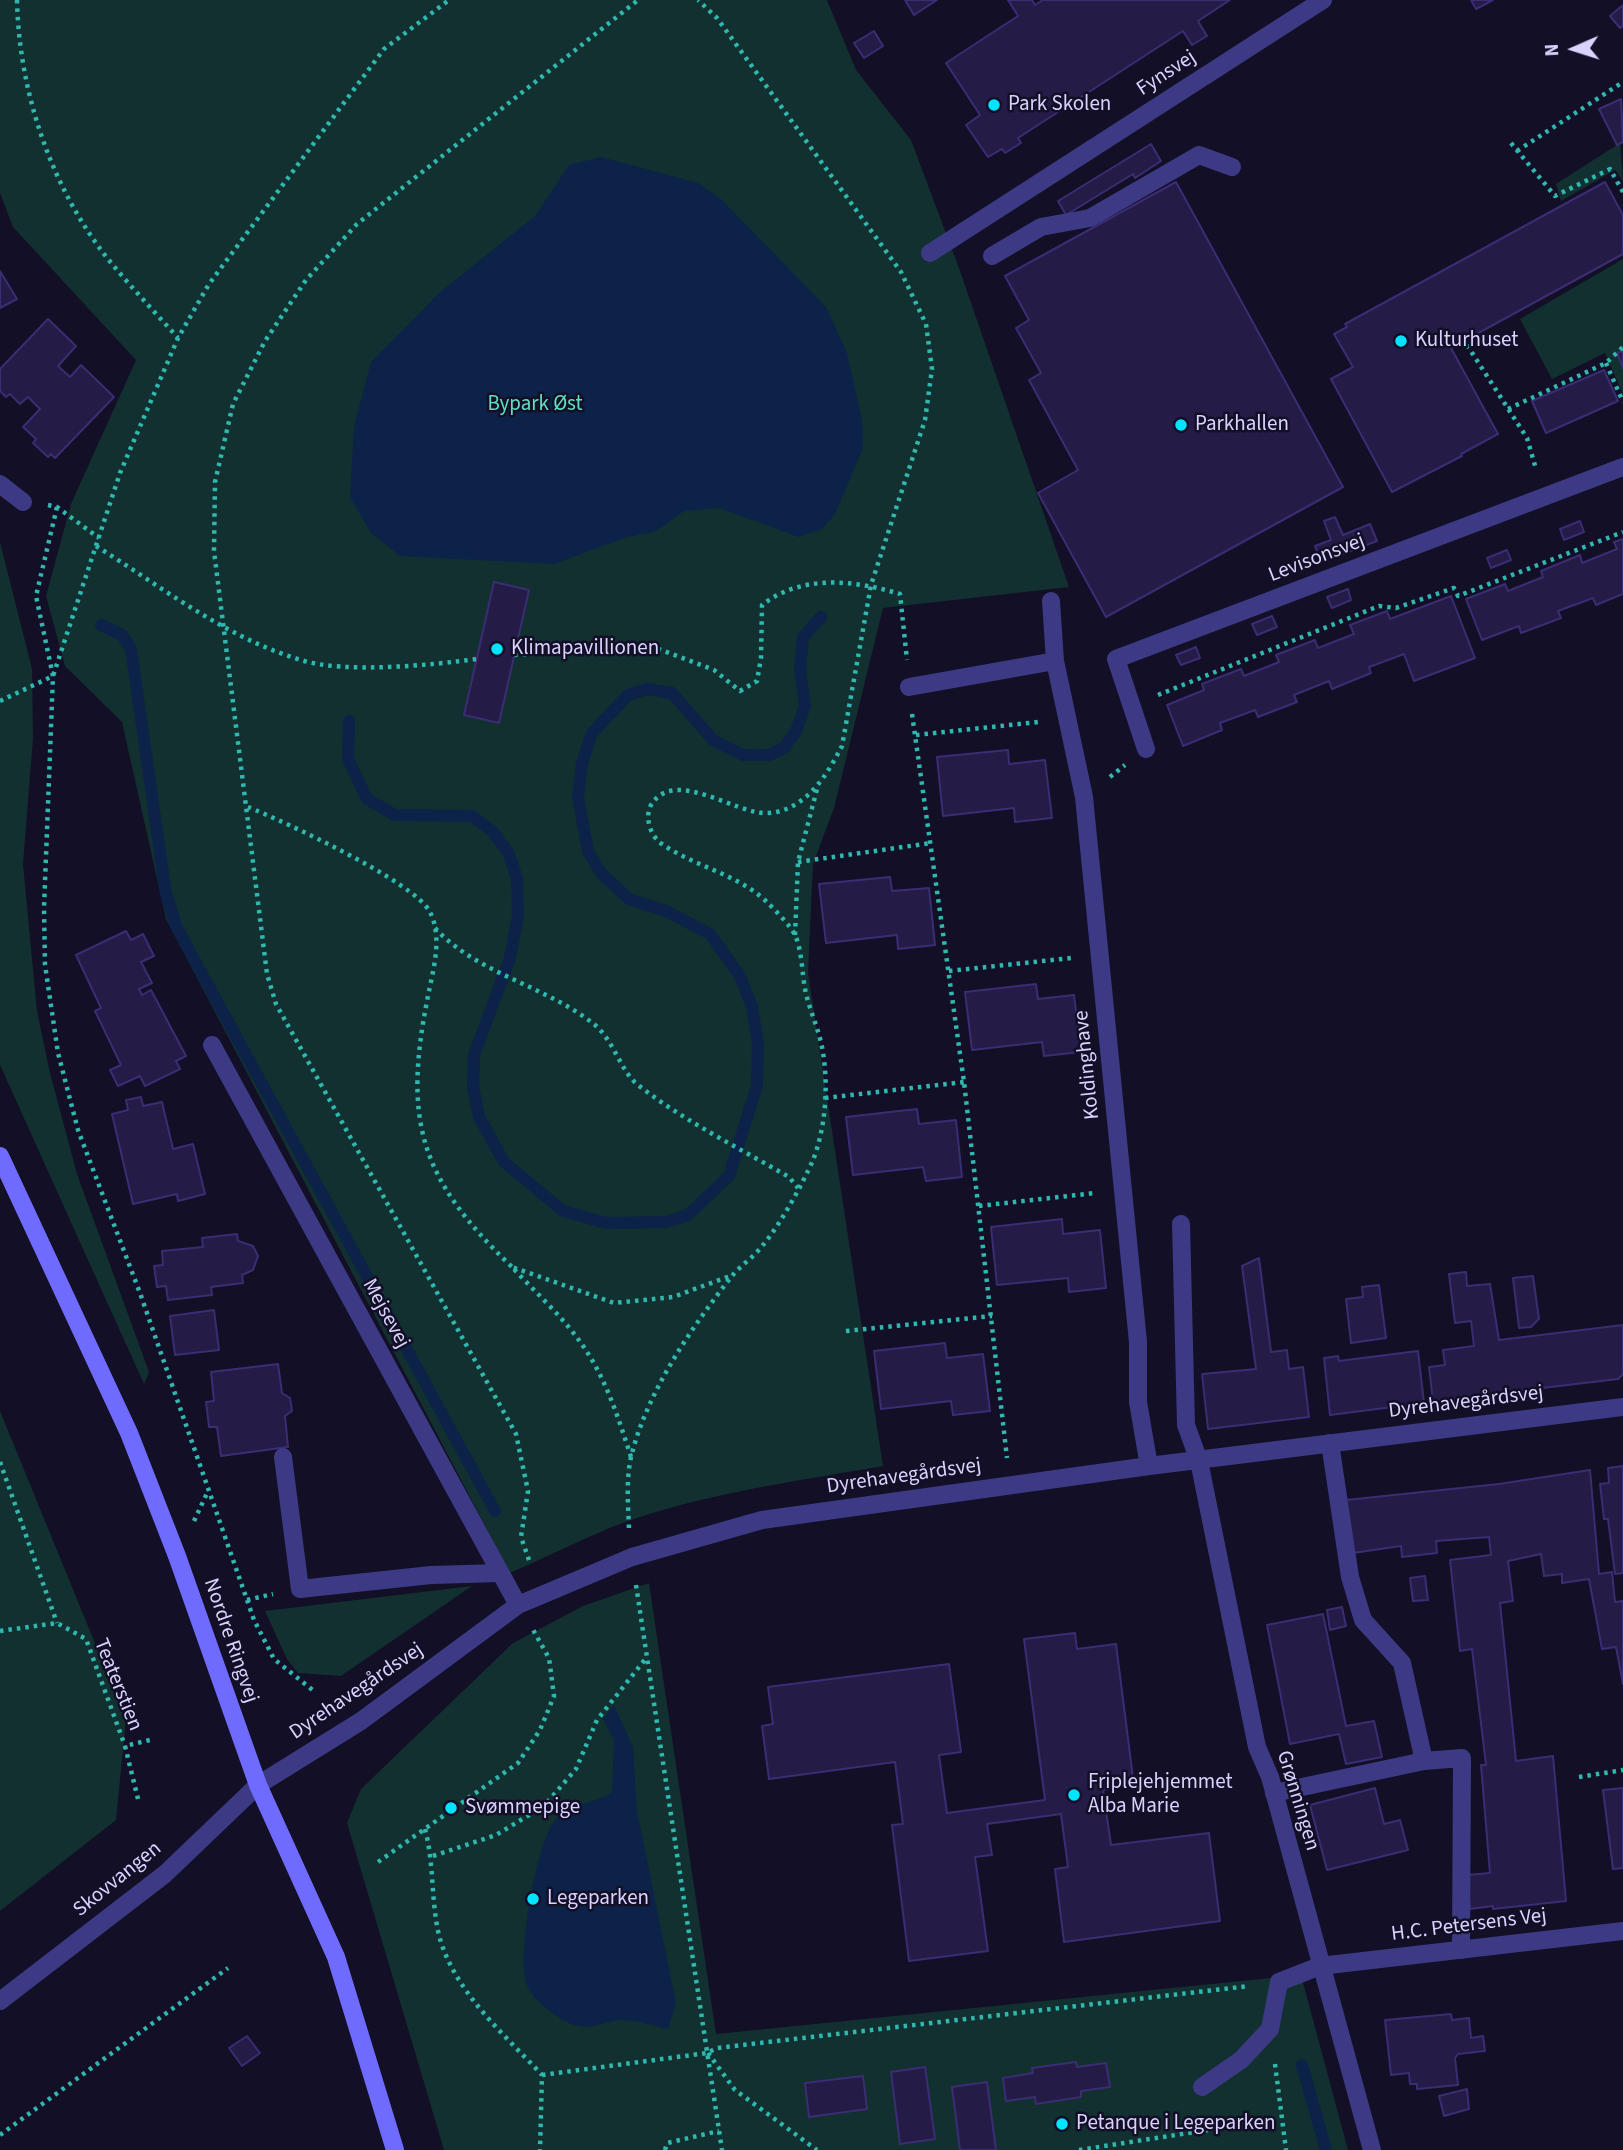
<!DOCTYPE html>
<meta charset="utf-8">
<style>
body{margin:0}
#map{position:relative;width:1623px;height:2150px;overflow:hidden;background:#130f26;font-family:"Source Sans 3",sans-serif}
canvas{display:block}
.north{position:absolute;left:1539px;top:14px;width:70px;height:70px;-webkit-text-stroke:5px #130f26;paint-order:stroke;rotate:267deg;font-size:19px;font-weight:700;line-height:28px;text-align:center;color:#d9d4ff}
.north::after{content:'';display:block;margin:auto;width:24px;height:32px;background:#d9d4ff;clip-path:polygon(50% 0,100% 100%,50% 72%,0 100%)}
</style>
<div id="map">
<canvas width="1623" height="2150"></canvas>
<div class="north">N</div>
</div>
<script>
const c = document.querySelector('canvas').getContext('2d');
c.lineJoin = 'round';
function paint(path, color) { c.fillStyle = color; c.fill(path, 'evenodd'); }
function strokePath(path, color, width, dash) { c.strokeStyle = color; c.lineWidth = width; c.lineCap = dash ? 'butt' : 'round'; c.setLineDash(dash || []); c.stroke(path); }
function write(font, color, halo, rows, align = 'center') {
  c.font = font + ' "Source Sans 3",sans-serif'; c.lineWidth = 5; c.setLineDash([]); c.textBaseline = 'middle'; c.strokeStyle = halo; c.fillStyle = color; for (const [text, x, y, turn = 0] of rows) {
    c.save(); c.translate(x, y); c.rotate((+turn || 0) * Math.PI / 180); c.textAlign = isNaN(turn) ? turn : align; if (halo) c.strokeText(text, 0, 0); c.fillText(text, 0, 0); c.restore();
  }
}
paint(new Path2D(`
 M0,0H827L856,70L911,140L959,268L1069,587L883,608L834,808L813,864L808,973L883,1466C792,1482 698,1494 612,1527C578,1541 544,1558 510,1573L166,919L122,722L65,666L46,596L71,504L136,360L13,227L0,193Z
 M1620,143L1623,181L1615,170L1561,201L1556,184Z
 M1623,259V351L1617,353L1623,368V394L1605,353L1552,379L1520,319Z
 M0,542L32,669L33,738L23,864L37,1011L50,1073L77,1174L149,1372L144,1384L0,1065Z
 M0,1411L126,1719L116,1820L0,1911Z
 M649,1583L716,2034L1301,1975L1348,2150H444L347,1823L361,1789L513,1643L583,1606Z
 M472,1586L341,1676L298,1673L287,1659L265,1611Z`), '#12302f');
paint(new Path2D(`
 M601,157L698,183L721,199L826,307L847,353L862,420L863,448L835,514L822,529L799,537L719,508L684,511L655,532L627,537L554,564L400,556L371,533L350,497L354,426L371,362L439,293L535,216L569,165Z
 M614,1705L633,1747L637,1811L676,2003L668,2029C656,2026 632,2019 621,2020C601,2022 591,2032 569,2023C554,2016 533,2000 527,1985C516,1956 536,1842 556,1819C570,1802 603,1802 612,1792L614,1740L603,1719Z`), '#0c2248');
strokePath(new Path2D(`
 M101,625L122,635L131,649L166,894L177,928L495,1511
 M349,721L348,759L367,799L395,815L472,816L492,831L508,852L517,878L518,916L510,958L474,1055L473,1087L479,1117L504,1162L563,1211L606,1223L666,1222L688,1215L729,1176L757,1085L758,1043L752,1007L740,976L710,934L666,911L629,899L601,873L588,851L578,797L582,763L592,733L628,695L647,689L672,693L713,740L743,755H769L784,748L796,731L805,706L800,669L803,637L821,617
 M1302,2065L1326,2150`), '#0c2248', 12);
const building = new Path2D(`
 M905,0H937L914,15Z
 M1008,0H1032L1035,5L1043,0H1230L1198,21L1207,36L1192,45L1183,31L1018,138L1021,143L1005,153L1002,149L988,157L966,125L980,115L946,63L1018,16Z
 M1471,0H1493L1476,9Z
 M1623,5V26L1620,28L1610,16Z
 M874,31L883,46L864,58L854,43Z
 M1621,99L1623,142L1617,145L1599,109Z
 M1151,144L1161,161L1135,178L1133,174L1066,215L1058,201Z
 M1176,182L1343,487L1106,617L1038,493L1078,470L1029,380L1041,373L1016,328L1029,320L1005,276Z
 M1605,182L1623,215V254L1451,348L1498,434L1461,454L1462,456L1392,492L1331,379L1353,367L1334,334L1347,327L1345,324Z
 M0,271L17,299L0,308Z
 M48,319L76,346L58,366L70,377L81,365L114,397L55,458L51,454L48,457L33,443L36,439L23,427L40,409L28,397L20,404L10,394L6,397L0,391V369Z
 M1623,351V368L1617,353Z
 M1604,370L1618,401L1546,433L1532,401Z
 M1335,517L1343,535L1370,524L1377,541L1321,562L1315,546L1331,540L1324,521Z
 M1580,521L1584,532L1564,540L1560,529Z
 M1623,539V594L1596,605L1593,598L1558,611L1561,618L1521,633L1519,626L1482,640L1466,599L1505,584L1508,591L1543,577L1541,571L1580,555L1582,563L1617,549L1614,542Z
 M1507,550L1511,560L1491,568L1487,558Z
 M494,582L529,590L499,723L464,715Z
 M1348,589L1351,600L1332,608L1327,597Z
 M1451,596L1475,658L1414,681L1404,654L1369,667L1371,673L1332,689L1329,681L1294,695L1297,702L1258,717L1255,710L1220,723L1222,730L1183,746L1167,705L1204,690L1202,684L1241,669L1244,676L1279,662L1276,655L1315,640L1318,648L1354,634L1350,625L1387,611L1390,619Z
 M1272,616L1277,627L1257,635L1252,624Z
 M1196,647L1200,658L1181,665L1176,655Z
 M1008,750L1009,764L1045,760L1052,818L1015,822L1014,808L943,816L937,757Z
 M890,877L892,891L929,888L935,945L898,949L897,935L826,943L819,884Z
 M126,931L131,940L143,934L154,956L141,962L152,983L139,989L142,995L151,990L186,1056L176,1061L180,1069L145,1086L140,1076L118,1086L110,1070L121,1065L95,1011L101,1008L76,955Z
 M1036,984L1038,999L1074,995L1081,1052L1044,1056L1042,1042L972,1050L965,992Z
 M141,1097L143,1106L162,1102L173,1149L193,1144L205,1194L178,1201L177,1194L133,1204L112,1114L128,1110L126,1100Z
 M917,1109L919,1124L956,1120L962,1177L926,1181L923,1167L853,1175L846,1117Z
 M1062,1219L1063,1234L1100,1230L1106,1288L1069,1292L1068,1278L997,1285L991,1227Z
 M237,1234L238,1241L253,1246L258,1256L253,1270L242,1275L243,1283L211,1287L212,1295L168,1300L166,1286L157,1287L154,1266L163,1265L162,1251L203,1247L202,1238Z
 M1259,1258L1271,1352L1287,1350L1289,1369L1303,1367L1309,1417L1208,1429L1202,1374L1256,1369L1242,1266Z
 M1466,1272L1467,1286L1490,1284L1499,1340L1623,1325V1374L1618,1379L1433,1401L1429,1367L1445,1365L1443,1350L1474,1346L1471,1321L1455,1323L1449,1274Z
 M1533,1276L1539,1319L1531,1327L1519,1328L1513,1278Z
 M1379,1285L1386,1338L1351,1343L1346,1299L1363,1297L1362,1287Z
 M214,1310L219,1350L175,1355L170,1316Z
 M945,1343L947,1358L983,1354L990,1411L953,1415L951,1401L881,1409L874,1351Z
 M1418,1351L1424,1403L1330,1415L1324,1358L1338,1356L1339,1361Z
 M278,1364L282,1393L290,1398L292,1411L285,1416L288,1447L221,1456L217,1427H209L206,1402L214,1401L211,1372Z
 M1623,1466V1573L1615,1574L1608,1519H1604L1600,1484L1609,1483L1608,1468Z
 M1590,1470L1599,1574L1612,1572L1615,1602L1623,1601V1684L1616,1647L1602,1649L1589,1579L1562,1583V1574L1544,1576L1541,1554L1508,1561L1513,1601L1500,1603L1516,1761L1553,1756L1566,1901L1493,1909V1906L1470,1909L1467,1875L1490,1873L1481,1765H1486L1472,1649L1460,1651L1450,1560L1491,1555L1489,1537L1436,1541L1437,1553L1402,1557L1401,1546L1353,1553L1346,1500L1499,1484Z
 M1425,1576L1428,1600L1413,1601L1410,1578Z
 M1342,1607L1346,1626L1330,1630L1327,1610Z
 M1323,1614L1346,1726L1374,1721L1382,1757L1346,1764L1339,1734L1290,1744L1267,1625Z
 M1075,1633L1077,1649L1116,1644L1134,1786L1103,1790L1111,1845L1209,1833L1220,1921L1064,1942L1055,1869L1068,1867L1061,1814L987,1824L992,1855L975,1857L988,1951L909,1961L892,1825L903,1824L895,1762L769,1779L762,1726L773,1724L768,1687L949,1664L961,1752L939,1755L947,1813L1045,1800L1024,1639Z
 M1375,1788L1384,1824L1400,1820L1408,1850L1327,1870L1310,1805Z
 M1623,1788V1868L1613,1869L1603,1790Z
 M1451,2014L1452,2020L1469,2018L1471,2038L1483,2036L1485,2051L1458,2054L1455,2058L1458,2085L1417,2089V2084H1410L1409,2073L1391,2075L1385,2020Z
 M247,2036L260,2053L242,2066L229,2048Z
 M1076,2062L1077,2067L1106,2063L1110,2087L1081,2091V2097L1036,2104L1035,2097L1006,2101L1003,2078L1033,2073L1032,2068Z
 M925,2067L935,2139L900,2144L891,2072Z
 M863,2076L867,2109L809,2117L805,2083Z
 M987,2082L996,2150H960L952,2087Z
 M1467,2089L1469,2109L1444,2116L1439,2096Z`);
paint(building, '#241b47');
strokePath(building, '#3b2d73', 2);
strokePath(new Path2D(`
 M17,0C19,89 49,182 104,254C127,283 153,310 178,338
 M1511,143L1555,196L1610,169L1623,192
 M1517,151L1623,82
 M1467,345L1527,438L1536,469
 M1606,363L1623,402
 M1508,409L1606,363L1623,347
 M48,505L57,507L99,538
 M57,507L36,596L53,676L44,908L45,965L58,1053L78,1130L140,1293L254,1620L274,1659L315,1692
 M96,546C162,587 226,638 301,660C344,674 431,665 477,659
 M514,655L651,646L714,670L740,691L757,681L761,658L762,605C802,574 854,580 900,594L907,660
 M1158,695L1379,606L1396,608L1454,588L1458,596L1623,532
 M0,701L53,676L120,473L178,338L209,284L384,49L449,0
 M912,714L964,1082L1007,1458
 M916,735L1038,722
 M1110,777L1125,765
 M248,807C283,821 415,882 430,912C443,938 433,970 428,996C403,1120 419,1178 512,1267
 M798,862L931,843
 M435,928C477,974 547,986 595,1025C614,1041 621,1072 638,1085C684,1121 739,1148 789,1177L798,1188
 M795,935L798,862L817,789
 M949,971L1071,958
 M825,1098L964,1082
 M979,1206L1095,1193
 M846,1331L992,1316
 M631,1457C618,1417 606,1378 581,1343C562,1316 534,1291 512,1267L614,1303L673,1297L733,1275
 M0,1462L57,1623
 M194,1521L208,1491
 M629,1528C628,1504 626,1480 631,1457C647,1392 691,1328 732,1276C741,1265 754,1257 763,1245C780,1225 802,1185 813,1160C826,1127 829,1083 822,1047C818,1027 809,1009 805,989C802,973 802,950 795,935C790,925 775,910 767,902C736,873 695,867 662,844C651,837 644,818 651,805C675,766 737,816 769,813C806,810 827,775 842,746L871,585L925,420L932,369L926,324L901,272L717,18L698,0
 M529,1560L521,1537L528,1491L516,1434L276,1004L267,974L214,551L215,482L233,404L265,341L306,280L357,224L638,0
 M636,1585L722,2150
 M247,1600L273,1594
 M0,1631L57,1623L86,1639L125,1746
 M1579,1777L1623,1770
 M138,1799L125,1746L154,1739
 M425,1829C434,1863 431,1897 438,1931C451,1989 503,2033 542,2075L540,2150
 M433,1856L496,1835L544,1806L576,1769L597,1720L647,1657
 M378,1862L518,1763L540,1730L554,1696L549,1658L532,1628
 M708,2053L735,2090L817,2150
 M1275,2064L1286,2150
 M542,2075L707,2053L717,2048L1249,1986
 M0,2135L228,1968
 M665,2150L667,2143L719,2131
 M1079,2150L1208,2130`), '#2fb8b0', 4.5, [3.5, 5]);
strokePath(new Path2D(`
 M930,253L1323,0
 M992,256L1041,227L1090,218L1199,155L1232,167
 M1181,1224L1186,1425L1199,1461
 M283,1457L300,1589L431,1575L500,1573
 M1424,1761L1462,1758L1461,1950
 M1274,1793L1424,1761L1402,1663L1363,1620L1350,1577L1330,1443
 M1202,2087L1241,2060L1270,2029L1279,1982L1320,1966`), '#3d3a85', 18);
strokePath(new Path2D(`
 M0,484L23,502
 M1051,601L1055,661L1084,797L1138,1342V1402L1149,1466
 M909,687L1055,661
 M1146,749L1116,659L1623,467
 M212,1045L518,1605
 M1199,1461L1257,1747L1270,1777L1372,2150
 M258,1785L361,1721L518,1605L632,1557L762,1520L1149,1466L1623,1407
 M1320,1966L1623,1931`), '#3d3a85', 18);
strokePath(new Path2D(`
 M0,2001L165,1874L258,1785`), '#3d3a85', 18);
strokePath(new Path2D(`
 M0,1156L129,1433L177,1556L258,1785L336,1957L395,2150`), '#6f6bff', 18);
for (const [x, y, r, color] of [
 [994,105,7,"#00e5ff"],
 [1401,341,7,"#00e5ff"],
 [1181,425,7,"#00e5ff"],
 [497,649,7,"#00e5ff"],
 [1074,1795,7,"#00e5ff"],
 [451,1808,7,"#00e5ff"],
 [533,1899,7,"#00e5ff"],
 [1062,2124,7,"#00e5ff"]
]) { const dot = new Path2D(); dot.arc(x, y, r, 0, 2 * Math.PI); c.fillStyle = color; c.fill(dot); strokePath(dot, '#130f26', 2.5); }
write('21px', '#d9d4ff', '#130f26', [
 ["Fynsvej",1167,74,-33],
 ["Levisonsvej",1317,559,-21],
 ["Koldinghave",1088,1065,-96],
 ["Mejsevej",385,1314,61],
 ["Dyrehavegårdsvej",1466,1403,-7],
 ["Dyrehavegårdsvej",904,1477,-8],
 ["Nordre Ringvej",230,1641,71],
 ["Teaterstien",117,1685,68],
 ["Dyrehavegårdsvej",357,1692,-34],
 ["Grønningen",1297,1801,73],
 ["Skovvangen",118,1880,-39],
 ["H.C. Petersens Vej",1469,1926,-7]
]);
write('21px', '#d9d4ff', '#130f26', [
 ["Park Skolen",1008,105],
 ["Kulturhuset",1415,341],
 ["Parkhallen",1195,425],
 ["Klimapavillionen",511,649],
 ["Friplejehjemmet",1088,1783],
 ["Alba Marie",1088,1807],
 ["Svømmepige",465,1808],
 ["Legeparken",547,1899],
 ["Petanque i Legeparken",1076,2124]
], 'left');
write('21px', '#5fe0c0', '#130f26', [
 ["Bypark Øst",535,405]
]);
</script>
